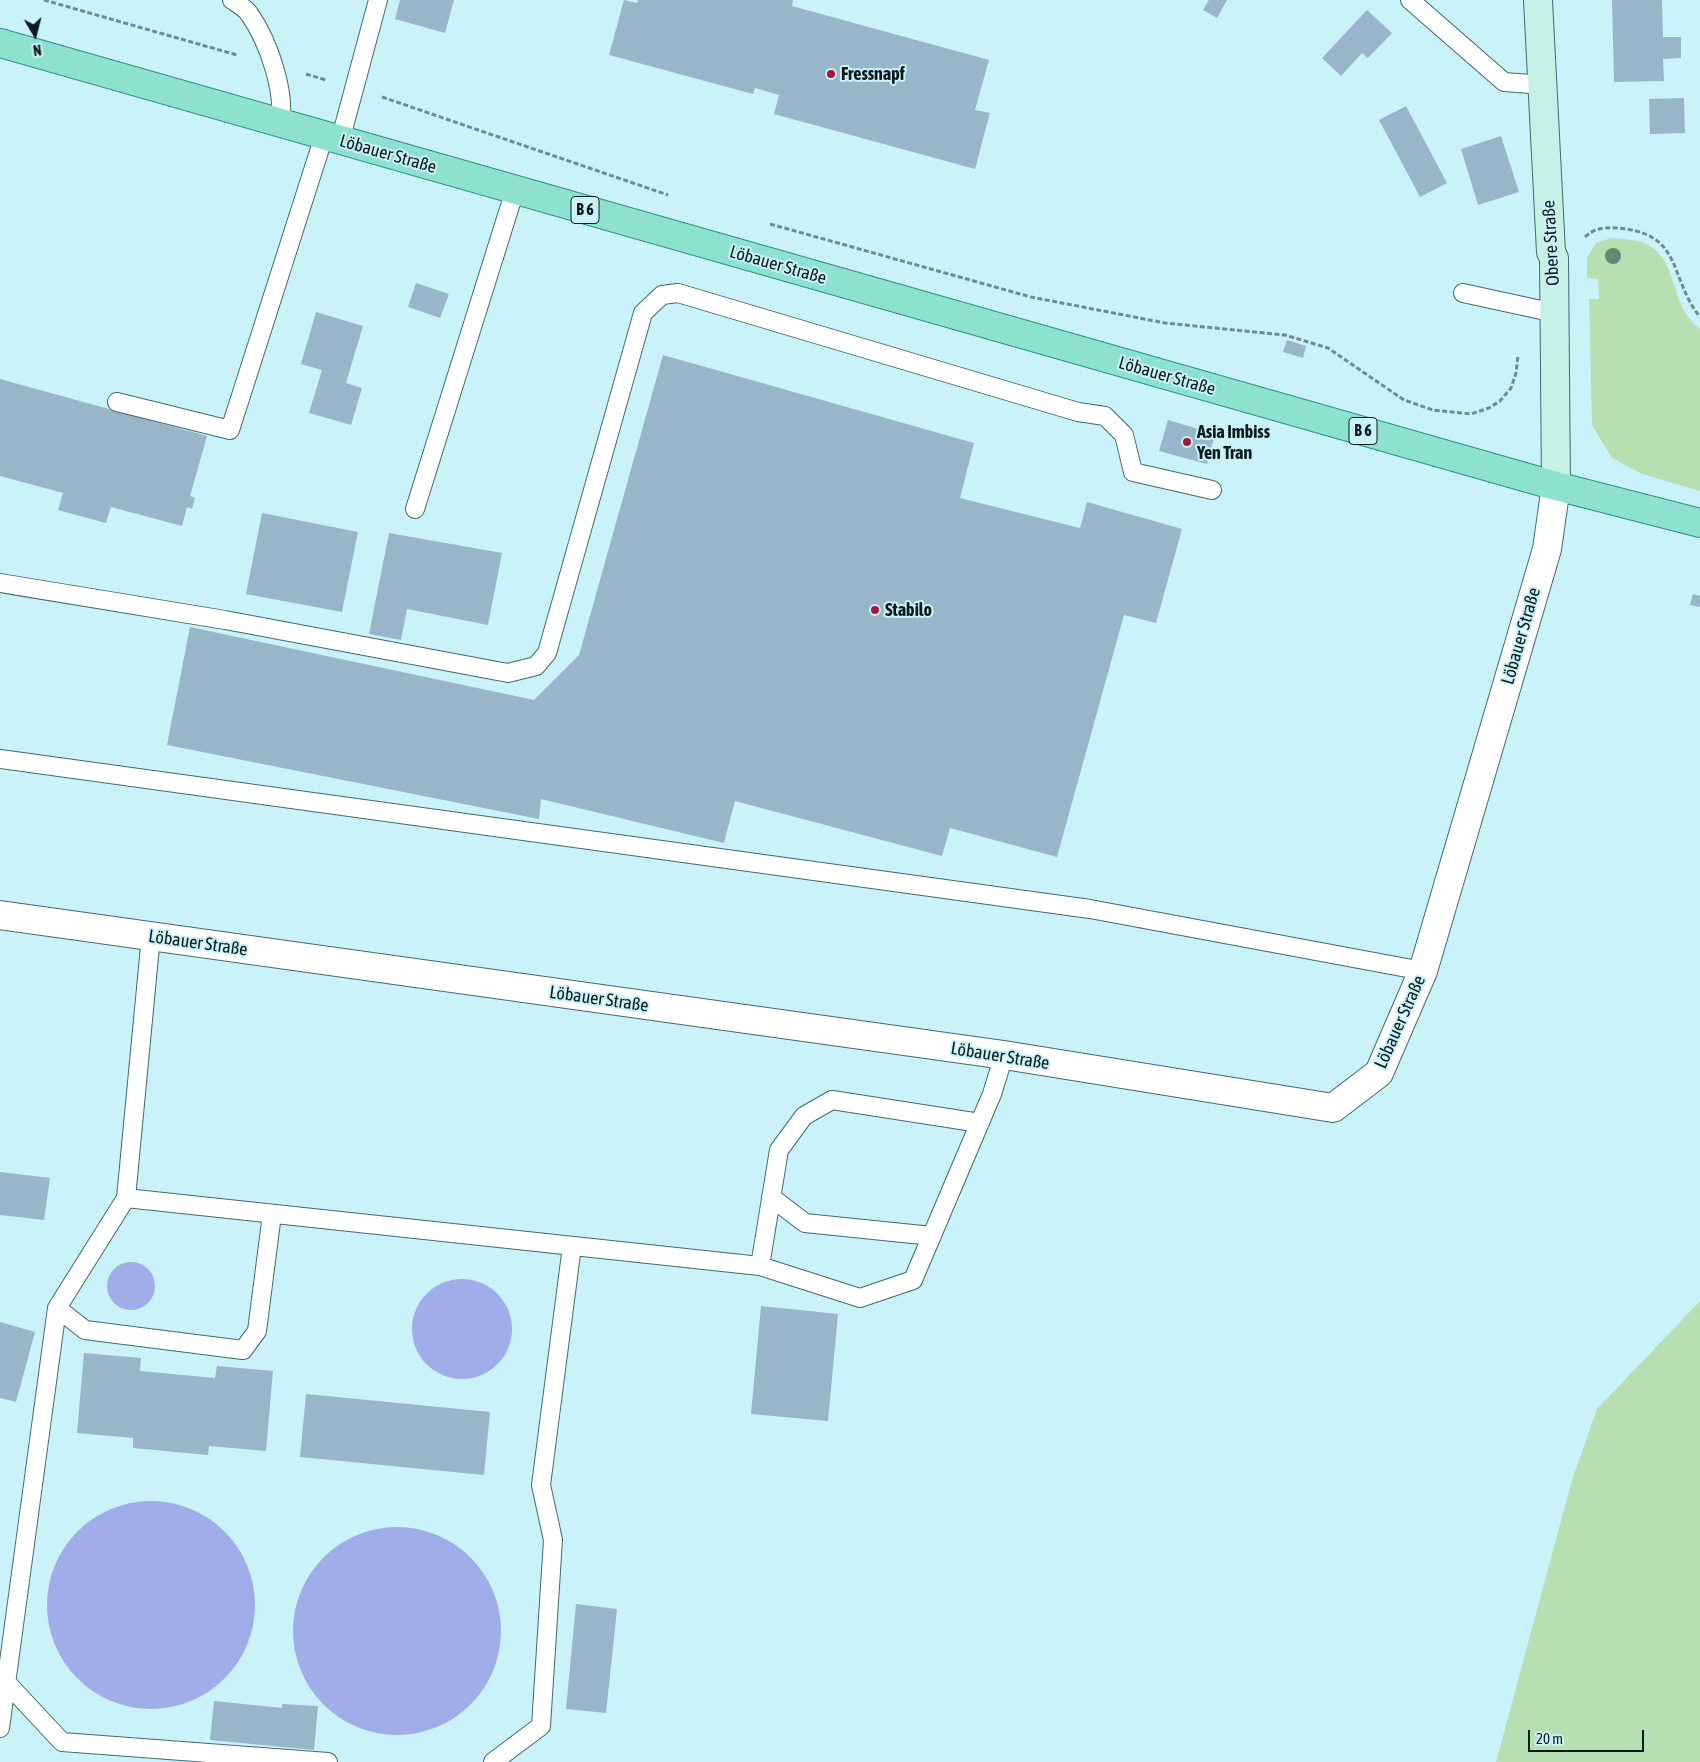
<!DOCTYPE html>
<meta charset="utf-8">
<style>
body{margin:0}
#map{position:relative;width:1700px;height:1762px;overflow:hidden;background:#c9f3f9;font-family:"Asap Condensed",sans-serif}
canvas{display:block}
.north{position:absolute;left:10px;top:10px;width:50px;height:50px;-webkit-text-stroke:4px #c9f3f9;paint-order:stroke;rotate:172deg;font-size:14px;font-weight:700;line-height:20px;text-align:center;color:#0a1a1c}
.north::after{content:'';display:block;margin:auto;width:18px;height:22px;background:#0a1a1c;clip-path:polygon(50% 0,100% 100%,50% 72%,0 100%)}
.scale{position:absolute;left:1528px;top:1730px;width:116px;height:22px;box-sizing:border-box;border:2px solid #0a1a1c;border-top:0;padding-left:6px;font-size:15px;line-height:18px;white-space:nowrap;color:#0a1a1c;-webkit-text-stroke:4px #c9f3f9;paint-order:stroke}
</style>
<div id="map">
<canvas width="1700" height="1762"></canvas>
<div class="north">N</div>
<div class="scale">20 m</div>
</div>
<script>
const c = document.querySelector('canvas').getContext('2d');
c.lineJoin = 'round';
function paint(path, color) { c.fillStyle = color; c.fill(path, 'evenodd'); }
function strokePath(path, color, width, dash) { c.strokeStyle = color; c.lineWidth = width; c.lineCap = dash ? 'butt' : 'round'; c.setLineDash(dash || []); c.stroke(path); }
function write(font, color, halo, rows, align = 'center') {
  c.font = font + ' "Asap Condensed",sans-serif'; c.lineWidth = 4; c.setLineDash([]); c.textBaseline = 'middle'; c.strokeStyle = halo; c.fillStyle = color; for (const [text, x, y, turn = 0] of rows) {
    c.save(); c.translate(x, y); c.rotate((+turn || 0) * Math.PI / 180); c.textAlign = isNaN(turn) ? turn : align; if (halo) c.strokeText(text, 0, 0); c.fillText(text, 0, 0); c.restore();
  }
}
paint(new Path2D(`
 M1611,238C1622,239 1636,239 1646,244C1679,259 1669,307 1700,329V491L1642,474L1612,458L1592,425L1589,299H1599L1598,279L1587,278V258L1596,243Z
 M1700,1301V1762H1496L1572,1480L1597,1409Z`), '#b8dfb1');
paint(new Path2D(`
 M107 1286a24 24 0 1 1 48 0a24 24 0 1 1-48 0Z
 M412 1329a50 50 0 1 1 100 0a50 50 0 1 1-100 0Z
 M47 1605a104 104 0 1 1 208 0a104 104 0 1 1-208 0Z
 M293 1631a104 104 0 1 1 208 0a104 104 0 1 1-208 0Z`), '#a0ade9');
paint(new Path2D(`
 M400,0H454L445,33L395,19Z
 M624,0L637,3L638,0H793L792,6L989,60L975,110L990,113L975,169L774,114L779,95L755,88L753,94L609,55Z
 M1209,0H1227L1217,18L1203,10Z
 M1612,0H1662L1663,37H1681V58L1663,59L1664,81L1614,82Z
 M1367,10L1392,33L1368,58L1362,53L1341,76L1322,58Z
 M1684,98L1685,133L1650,134L1649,99Z
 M1406,106L1447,183L1420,197L1379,120Z
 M1501,136L1519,192L1478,205L1461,149Z
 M416,283L449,294L440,318L408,307Z
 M316,312L363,326L346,383L362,388L351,425L309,413L322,370L301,364Z
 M1287,340L1306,346L1303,358L1283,352Z
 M663,355L974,443L960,498L1080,528L1087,502L1182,529L1156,623L1124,615L1057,857L950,828L942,856L735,801L724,843L541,799L539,819L167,745L190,627L534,700L579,655Z
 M0,379L207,436L190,496L195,498L192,509L187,507L182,526L111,507L106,523L58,510L63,493L0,476Z
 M1168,420L1215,434L1207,464L1159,451Z
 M262,513L358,532L342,612L246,594Z
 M389,533L502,553L488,625L407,609L401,640L369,634Z
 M1693,594L1700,596V607L1690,605Z
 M0,1172L50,1178L44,1220L0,1215Z
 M761,1306L838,1314L828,1421L751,1414Z
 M0,1322L35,1332L16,1402L0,1398Z
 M84,1353L141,1358L140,1371L215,1378L217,1366L273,1371L266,1451L209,1446L208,1455L133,1448V1438L77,1433Z
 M306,1394L490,1412L484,1475L300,1457Z
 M576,1604L617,1609L606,1713L566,1709Z
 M214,1701L282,1708V1704L318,1706L314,1750L210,1740Z`), '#99b5ca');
const lane = new Path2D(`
 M232,0C238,4 247,9 250,15C268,41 286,92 280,123
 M1410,0L1504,82L1544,85
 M340,141L378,0
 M1463,293L1555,313
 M117,402L230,430L324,136
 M415,509L515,190
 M0,583L225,620L508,673L536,666L547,653L643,313L662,295L678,293L1078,412L1105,416L1124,435L1133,472L1212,490
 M0,759L1090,909L1423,971
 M151,936L126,1198L760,1266L860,1298L913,1280L992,1094L1004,1055
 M771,1197L805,1223L932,1236
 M760,1266L779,1150L804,1116L832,1100L980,1123
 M57,1308L85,1330L243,1350L257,1331L272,1214
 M6,1682L62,1742L328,1762
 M0,1728L57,1308L126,1198
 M493,1762L541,1726L553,1540L541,1485L572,1246`);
const street = new Path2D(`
 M0,915L1004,1055L1333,1108L1379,1073L1423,971L1547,549L1556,486`);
const secondary = new Path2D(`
 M1538,0L1551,252L1554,258L1556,486`);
const primary = new Path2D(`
 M0,43L1556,486L1700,523`);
strokePath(lane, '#446a6f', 20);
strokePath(street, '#446a6f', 30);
strokePath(secondary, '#446a6f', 30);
strokePath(primary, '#2e907c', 30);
strokePath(new Path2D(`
 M44,0L237,55
 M306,74L326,80
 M382,97L668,195
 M770,224L1031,297L1165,323L1285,335L1328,348L1404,400L1433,410L1471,414L1489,408L1500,401L1511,388L1516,373L1518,356
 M1585,237C1594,228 1606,227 1617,228C1684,233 1668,277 1700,317`), '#6e8c90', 3, [5, 2.5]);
strokePath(lane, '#fff', 18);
strokePath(street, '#fff', 28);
strokePath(secondary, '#c6f1e7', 28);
strokePath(primary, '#8de2cf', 28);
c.fillStyle = '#5f8b71';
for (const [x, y] of [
 [1613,256]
]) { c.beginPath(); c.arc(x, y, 8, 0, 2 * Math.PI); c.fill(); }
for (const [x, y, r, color] of [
 [831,74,5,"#ab1539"],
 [1187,442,5,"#ab1539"],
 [875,610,5,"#ab1539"]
]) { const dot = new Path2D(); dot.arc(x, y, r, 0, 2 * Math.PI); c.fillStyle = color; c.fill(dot); strokePath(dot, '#c9f3f9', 2); }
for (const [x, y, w] of [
 [585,210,28],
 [1363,431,28]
]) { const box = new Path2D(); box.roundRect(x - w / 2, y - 13.5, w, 27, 4); c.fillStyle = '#c9f3f9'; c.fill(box); strokePath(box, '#0a1a1c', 1); }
write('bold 16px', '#0a1a1c', null, [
 ["B 6",585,210],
 ["B 6",1363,431]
]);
write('bold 18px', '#0a1a1c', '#c9f3f9', [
 ["Fressnapf",841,74],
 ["Asia Imbiss",1197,432],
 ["Yen Tran",1197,453],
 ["Stabilo",885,610]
], 'left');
write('18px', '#0a1a1c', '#c9f3f9', [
 ["Löbauer Straße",388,154,16],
 ["Obere Straße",1551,243,-93],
 ["Löbauer Straße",778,265,16],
 ["Löbauer Straße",1167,376,16],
 ["Löbauer Straße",1521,636,-74],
 ["Löbauer Straße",198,943,8],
 ["Löbauer Straße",599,999,8],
 ["Löbauer Straße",1400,1022,-66],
 ["Löbauer Straße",1000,1056,9]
]);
</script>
